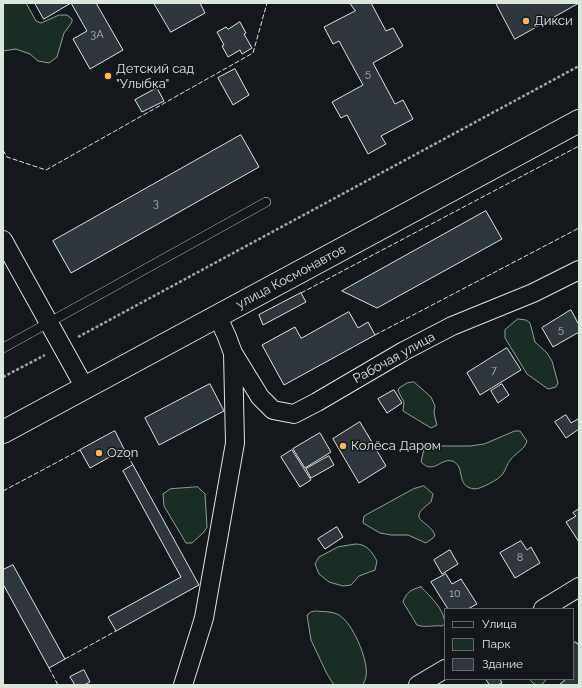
<!DOCTYPE html>
<meta charset="utf-8">
<style>
body{margin:0}
#map{position:relative;width:582px;height:688px;overflow:hidden;background:#14181c;font-family:Raleway,sans-serif}
canvas{display:block}
.frame{position:absolute;inset:0;border:4px solid #d8e6dc;pointer-events:none}
.legend{position:absolute;left:444px;top:608px;width:130px;height:72px;box-sizing:border-box;background:#14181c;border:1px solid #626a69;margin:0;padding:5px 7px;list-style:none;font-size:12px;color:#d8e6dc}
.legend li{display:flex;align-items:center;gap:8px;height:20px}
.legend b{width:20px;border:1px solid #626a69}
</style>
<div id="map">
<canvas width="582" height="688"></canvas>
<div class="frame"></div>
<ul class="legend">
<li><b style="height:5px;background:#14181c"></b>Улица</li>
<li><b style="height:11px;background:#1a2d24"></b>Парк</li>
<li><b style="height:11px;background:#2c363c"></b>Здание</li>
</ul>
</div>
<script>
const c = document.querySelector('canvas').getContext('2d');
c.lineJoin = 'round';
function paint(path, color) { c.fillStyle = color; c.fill(path, 'evenodd'); }
function strokePath(path, color, width, dash) { c.strokeStyle = color; c.lineWidth = width; c.lineCap = dash ? 'butt' : 'round'; c.setLineDash(dash || []); c.stroke(path); }
function write(font, color, halo, rows, align = 'center') {
  c.font = font + ' Raleway,sans-serif'; c.lineWidth = 3; c.setLineDash([]); c.textBaseline = 'middle'; c.strokeStyle = halo; c.fillStyle = color; for (const [text, x, y, turn = 0] of rows) {
    c.save(); c.translate(x, y); c.rotate((+turn || 0) * Math.PI / 180); c.textAlign = isNaN(turn) ? turn : align; if (halo) c.strokeText(text, 0, 0); c.fillText(text, 0, 0); c.restore();
  }
}
const green = new Path2D(`
 M3,3H26L36,21L41,23L59,15H67L72,19V22L64,33L57,57L49,63L38,61L30,54L16,49L3,51Z
 M518,319L526,320L530,323L535,342L547,353L552,361L558,383L556,387L548,389L527,374L505,338V330Z
 M414,382L431,397L435,406L434,413L437,425L431,428L403,411L404,402L398,391L399,388L407,383Z
 M515,431H520L527,441C525,449 517,452 511,459C507,463 506,470 502,475C499,479 481,489 475,489C454,487 467,466 452,461C440,458 434,475 421,462L424,449L428,446H470L484,444Z
 M424,486L433,494L431,502C405,521 428,519 435,535L433,538L426,543L408,535H391L380,533L363,523L364,516L413,489Z
 M198,487L205,494L207,527L204,532L192,543H186L164,506L163,494L170,489Z
 M356,544C367,544 372,552 377,561L375,570L359,576L351,585L343,586L329,582L319,574L315,564L319,557L338,547Z
 M421,587C431,597 444,609 445,624L442,626C434,625 425,628 417,625L403,602C406,593 411,589 421,587Z
 M316,611C322,612 331,611 337,614C352,620 369,661 366,676C366,679 364,682 363,685H334L327,674L311,640L307,615L311,612Z
 M530,679H547L541,685C536,685 532,684 530,679Z`);
paint(green, '#1a2d24');
strokePath(green, '#939e99', 1);
const building = new Path2D(`
 M35,3H96L123,50L90,69L73,39L87,31L71,3L44,19Z
 M154,3H200L205,13L171,32Z
 M350,3H371L386,31L393,28L403,46L373,63L395,104L403,100L413,119L381,136L386,144L368,154L347,115L341,118L332,102L363,85L339,41L333,44L324,27L355,11Z
 M496,3H579L515,39Z
 M240,22L246,33L244,34L252,48L242,54L240,50L228,57L222,46L224,45L217,32L226,27L228,29Z
 M235,69L249,95L233,105L218,78Z
 M157,88L164,101L142,112L135,100Z
 M241,135L259,167L71,273L53,241Z
 M486,211L502,239L377,308L342,291Z
 M301,293L306,302L263,325L259,315Z
 M571,310L579,325V332L553,347L542,328Z
 M349,312L358,328L368,322L375,335L284,385L262,345L295,327L301,338Z
 M507,348L521,370L480,395L467,373Z
 M210,384L224,411L159,445L145,418Z
 M502,384L509,395L498,403L491,391Z
 M394,390L402,403L387,413L378,399Z
 M566,415L571,423L578,419L579,421V429L566,438L555,422Z
 M360,422L386,466L359,483L333,439Z
 M115,431L124,449L90,468L80,450Z
 M320,433L331,452L305,468L293,449Z
 M292,450L311,480L300,487L281,457Z
 M329,456L334,465L311,478L306,469Z
 M133,465L199,585L116,631L108,617L181,577L123,471Z
 M579,509V542L566,522L576,516L573,513Z
 M337,527L343,537L325,549L318,539Z
 M521,541L527,550L531,547L540,563L515,578L500,553Z
 M450,550L458,564L442,574L434,560Z
 M13,565L65,659L49,668L3,584V570Z
 M446,574L452,584L461,579L477,604L468,609H448L431,582Z
 M576,642L579,646V685H559L566,679H573V644Z
 M84,670L90,682L84,685H75L70,677Z
 M486,679H500L502,683L498,685H490Z`);
paint(building, '#2c363c');
strokePath(building, '#d8e6dc', 1);
const service = new Path2D(`
 M3,348L266,202`);
const minor = new Path2D(`
 M3,240L85,388
 M233,353L260,397L273,410L294,414L317,402L404,351L452,326L533,293L579,270
 M543,609L579,587
 M183,685L204,618L235,443L233,353L227,337L218,317
 M418,685L445,669`);
const secondary = new Path2D(`
 M3,432L579,121`);
strokePath(service, '#d8e6dc', 10);
strokePath(minor, '#d8e6dc', 20);
strokePath(secondary, '#d8e6dc', 24);
strokePath(new Path2D(`
 M78,337L579,66
 M3,377L45,355`), '#9da8a2', 2.5, [3, 2]);
strokePath(service, '#14181c', 9);
strokePath(minor, '#14181c', 18);
strokePath(secondary, '#14181c', 22);
strokePath(new Path2D(`
 M3,150L7,157L46,170L253,53L267,3
 M301,293L579,146
 M375,335L579,228
 M124,449L133,465
 M3,491L80,450
 M65,659L116,631
 M49,668L58,685`), '#d8e6dc', 1, [5, 2]);
for (const [x, y, r, color] of [
 [526,21,4,"#ffb74d"],
 [108,76,4,"#ffb74d"],
 [343,446,4,"#ffb74d"],
 [99,453,4,"#ffb74d"]
]) { const dot = new Path2D(); dot.arc(x, y, r, 0, 2 * Math.PI); c.fillStyle = color; c.fill(dot); strokePath(dot, '#14181c', 1.5); }
write('11px', '#adbab4', null, [
 ["3А",97,35],
 ["5",368,74],
 ["3",156,204],
 ["5",561,330],
 ["7",494,371],
 ["8",520,558],
 ["10",455,594]
]);
write('13px', '#d8e6dc', '#14181c', [
 ["Дикси",534,21],
 ["Детский сад",116,69],
 ["\"Улыбка\"",116,84],
 ["Колёса Даром",351,446],
 ["Ozon",107,453]
], 'left');
write('13px', '#d8e6dc', '#14181c', [
 ["улица Космонавтов",291,277,-28],
 ["Рабочая улица",394,358,-29]
]);
</script>
